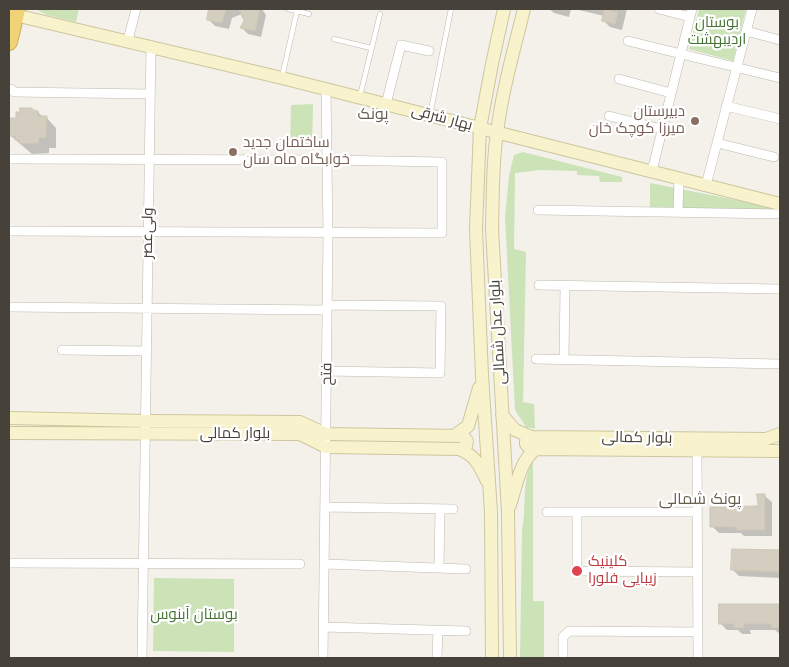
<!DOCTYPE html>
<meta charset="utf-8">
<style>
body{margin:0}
#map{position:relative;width:789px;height:667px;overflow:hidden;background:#f3f1ea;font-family:Arial,sans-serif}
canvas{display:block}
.frame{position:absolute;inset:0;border:10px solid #464239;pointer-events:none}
</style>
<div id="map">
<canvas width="789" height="667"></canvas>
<div class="frame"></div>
</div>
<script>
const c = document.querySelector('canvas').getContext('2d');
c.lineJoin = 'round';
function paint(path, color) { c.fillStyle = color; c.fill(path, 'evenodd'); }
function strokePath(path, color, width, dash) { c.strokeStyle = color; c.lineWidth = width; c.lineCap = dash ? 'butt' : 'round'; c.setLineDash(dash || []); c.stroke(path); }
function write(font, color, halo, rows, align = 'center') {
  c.font = font + ' Arial,Cairo,sans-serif'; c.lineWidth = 4.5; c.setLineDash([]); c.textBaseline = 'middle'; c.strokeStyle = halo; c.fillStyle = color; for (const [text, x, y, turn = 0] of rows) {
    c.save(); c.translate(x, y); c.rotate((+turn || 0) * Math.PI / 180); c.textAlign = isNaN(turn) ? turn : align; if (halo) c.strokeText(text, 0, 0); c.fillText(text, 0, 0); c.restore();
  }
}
paint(new Path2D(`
 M35,9H79L76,22L47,15Z
 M699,9H746L733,61L689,49Z
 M313,104L312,147L290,148L291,105Z
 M523,152L622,177V182H600L599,176L577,175V171L540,170L515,173L514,249L526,252L523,402L534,404L535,429L526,427L515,410L505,217L509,176L514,155Z
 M650,183L776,208L775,211L650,208Z
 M533,460V601H544V658H520L522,531C527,507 521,481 533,460Z
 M154,578L234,579V652L153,651Z`), '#cbe3b7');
paint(new Path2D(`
 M211,9H262L266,15L261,37L248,34L242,28L246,21L242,14L232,18L229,29L215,26L208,19Z
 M549,9H571L569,17L554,13Z
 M575,9H627L622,30L610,27L603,20L604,16Z
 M35,112H38L43,117H46L56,128V148H49V153L32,154L10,135L17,119Z
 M765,496L772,502V536H744L741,533H719L712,526L759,508Z
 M733,550L780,551V578L739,576L733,570Z
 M779,605L780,606V634L775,630H750L751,634H742L738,630H727L720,623Z`), '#0003');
const building = new Path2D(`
 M209,9H226L222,23L207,20Z
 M239,9H260L255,31L240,28L244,21Z
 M604,9L618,12L615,24L602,21Z
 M20,108H32L33,110L38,111V116H47L46,138H39V143L20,144L19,140H15V136H9V118H16V112H20Z
 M757,494H765V530H736V527H710V507L758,506Z
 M732,549L780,550V572L731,570Z
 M719,604H779V628H771V624H744V628H734V624H719Z`);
paint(building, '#d4cec0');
strokePath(building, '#cec6b4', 1);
const lane = new Path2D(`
 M297,11L309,14
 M334,39L371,48
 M282,77L297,11L288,9
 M360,96L380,14
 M430,115L451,9`);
const street = new Path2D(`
 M659,9L690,17
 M746,31L780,40
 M128,40L136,9
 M628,41L780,78
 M619,79L671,93
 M11,89L14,92L150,94
 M386,104L401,45L429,51
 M726,106L780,119
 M609,116L662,129
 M717,143L774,157
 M9,159L327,160L442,162V233L9,231
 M652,171L692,9
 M706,185L752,9
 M538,210L780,214
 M678,212L679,178
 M539,285L780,289
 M9,307L327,310
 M62,350L147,351
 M536,359L780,364
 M564,360L565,286
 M327,371L440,373L441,306L327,305
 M697,451L698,658
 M325,507L453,509
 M547,512H697
 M577,512V571L698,572
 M9,563L300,564
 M325,564L466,569
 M439,568L440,509
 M323,627L466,631
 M142,658L151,46
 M323,658L328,234L326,89
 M437,658L438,630
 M563,658V637L569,631L698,632`);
const secondary = new Path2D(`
 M15,15L282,78L780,204
 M502,415L515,430L531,437L766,439L780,434
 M9,418L146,421L300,422L326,434L463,436L467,441L466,446L461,449L326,447L300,434L9,433
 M454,436L468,426L479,388
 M531,437L526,441V444L531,449L780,451
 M459,449C475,455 480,466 487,481
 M510,505C516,487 520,460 536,449
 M492,658L491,512L482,376L476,229L480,128L492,64L504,9
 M510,658L508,512L492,229C493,197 492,164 497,133C502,91 514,50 524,9`);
const highway = new Path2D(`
 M9,42L17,9`);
strokePath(lane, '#beb9ad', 5.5);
strokePath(street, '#beb9ad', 10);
strokePath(secondary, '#cec69e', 14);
strokePath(highway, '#ceaa49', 18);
strokePath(lane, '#fff', 4.5);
strokePath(street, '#fff', 9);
strokePath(secondary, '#f9f3cd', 12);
strokePath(highway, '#f0d378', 16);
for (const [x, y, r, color] of [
 [695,121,5,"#8d6e63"],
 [233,152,5,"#8d6e63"],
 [577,571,6,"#e0444e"]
]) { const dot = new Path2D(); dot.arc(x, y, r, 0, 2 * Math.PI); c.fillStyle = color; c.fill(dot); strokePath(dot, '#fff', 2); }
write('15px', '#447331', '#fff', [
 ["بوستان",717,23],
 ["اردیبهشت",717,40],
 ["بوستان آبنوس",194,615]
]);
write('15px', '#785e54', '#fff', [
 ["دبیرستان",685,112],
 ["میرزا کوچک خان",685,129],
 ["ساختمان جدید",243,143,"left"],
 ["خوابگاه ماه سان",243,160,"left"]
], 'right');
write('15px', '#464239', '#fff', [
 ["بهار شرقی",442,118,15],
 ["ولی‌عصر",148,233,-89],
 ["بلوار عدل شمالی",498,332,-93],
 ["فتح",327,374,-89],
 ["بلوار کمالی",235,434],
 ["بلوار کمالی",637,438,1]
]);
write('15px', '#be3a42', '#fff', [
 ["کلینیک",588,562],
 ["زیبایی فلورا",588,579]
], 'left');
write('16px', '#686151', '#fff', [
 ["پونک",373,115],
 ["پونک شمالی",700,500]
]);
</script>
